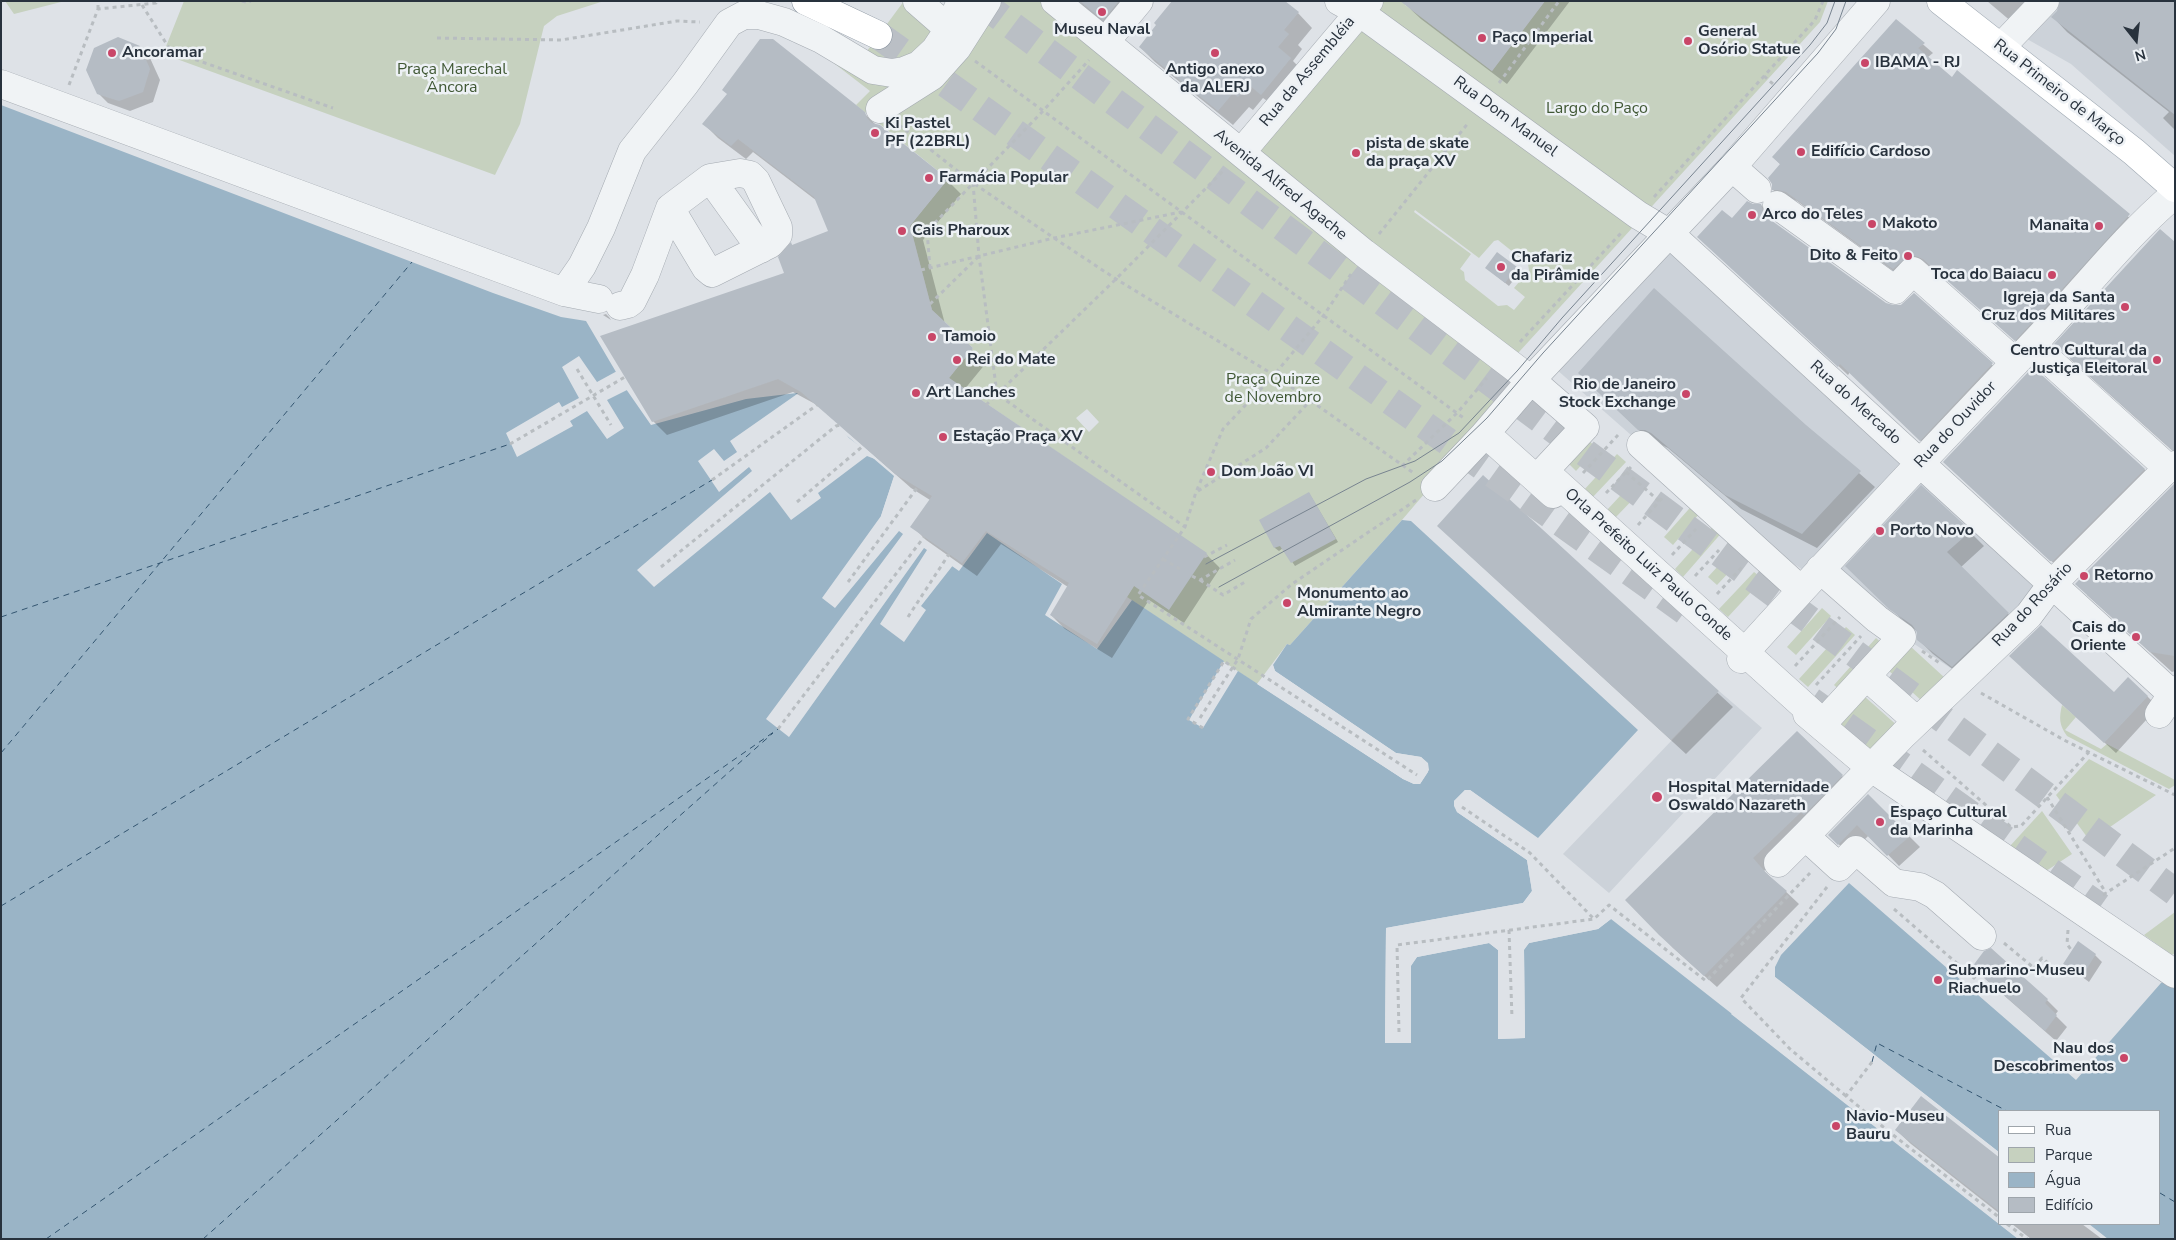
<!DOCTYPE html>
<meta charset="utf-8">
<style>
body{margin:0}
#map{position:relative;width:2176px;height:1240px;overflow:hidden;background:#dee2e7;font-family:"Nunito Sans",sans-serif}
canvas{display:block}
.frame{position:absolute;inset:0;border:2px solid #28323d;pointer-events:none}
.legend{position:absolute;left:1998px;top:1110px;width:162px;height:115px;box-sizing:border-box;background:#edf1f5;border:1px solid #9ea5ab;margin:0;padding:6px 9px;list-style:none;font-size:15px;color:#28323d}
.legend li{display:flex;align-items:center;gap:10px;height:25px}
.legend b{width:25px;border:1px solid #9ea5ab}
.north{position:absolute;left:2111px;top:15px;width:50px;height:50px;-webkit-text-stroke:4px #edf1f5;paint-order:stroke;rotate:164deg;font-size:14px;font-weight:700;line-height:20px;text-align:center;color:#28323d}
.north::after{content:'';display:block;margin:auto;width:18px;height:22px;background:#28323d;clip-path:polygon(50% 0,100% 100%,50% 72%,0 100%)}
</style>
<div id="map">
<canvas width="2176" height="1240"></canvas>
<div class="frame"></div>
<ul class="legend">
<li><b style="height:6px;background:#fff"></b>Rua</li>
<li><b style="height:14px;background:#c6d1bf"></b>Parque</li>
<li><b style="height:14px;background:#9ab4c6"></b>Água</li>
<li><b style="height:14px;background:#b5bcc4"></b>Edifício</li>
</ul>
<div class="north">N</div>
</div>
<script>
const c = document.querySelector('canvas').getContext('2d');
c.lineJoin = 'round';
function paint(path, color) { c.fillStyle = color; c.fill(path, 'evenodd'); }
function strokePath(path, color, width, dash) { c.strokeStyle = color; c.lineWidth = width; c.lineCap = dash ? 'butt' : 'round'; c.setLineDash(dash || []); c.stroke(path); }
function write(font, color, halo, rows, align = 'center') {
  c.font = font + ' "Nunito Sans",sans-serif'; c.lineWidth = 5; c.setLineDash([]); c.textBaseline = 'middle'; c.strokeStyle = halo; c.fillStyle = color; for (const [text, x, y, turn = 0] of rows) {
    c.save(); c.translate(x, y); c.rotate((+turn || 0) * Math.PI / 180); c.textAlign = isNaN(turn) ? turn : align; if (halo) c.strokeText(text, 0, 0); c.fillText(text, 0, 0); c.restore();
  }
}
paint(new Path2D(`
 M2052,1H2175V156L2071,64L2027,39Z
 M1668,246L1923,478L2051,603L1970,681L1788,560H1773L1556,369Z
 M1719,691L1762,728L1609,893L1563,854Z`), '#ccd2d9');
paint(new Path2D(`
 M5,1H65L14,14Z
 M184,1H604L557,16L544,26L520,124L495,175L163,54Z
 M904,1L937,29L930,43L895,64L864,55Z
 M970,1H1071L1237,135L1353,1H1408L1405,5L1492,71L1545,1H1828L1820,22L1509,363L1518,384L1402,520L1290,645L1287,644L1257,684L1127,597L1170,529L949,378L973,348L932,310L910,225L948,179L856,105L870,91L822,54L883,80ZM1415,210L1479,258L1494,241L1498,240L1528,264L1529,270L1514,288L1525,297L1514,310L1507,305L1498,306L1465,280L1464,272L1460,269L1471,254L1414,212ZM1087,409L1099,422L1089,432L1076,418Z
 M1589,441L1597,448L1576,471L1568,463Z
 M1617,454L1626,462L1591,499L1583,491Z
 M1632,483L1641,491L1615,518L1607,510Z
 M1696,501L1704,508L1673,545L1664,537Z
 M1716,523L1724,530L1683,577L1675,569Z
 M1739,543L1748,552L1717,585L1708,577Z
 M1754,572L1763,579L1728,617L1719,609Z
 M1822,608L1831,616L1796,655L1787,647Z
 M1846,627L1855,635L1808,687L1799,679Z
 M1876,638L1885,646L1843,693L1834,685Z
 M1910,646L1945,678L1923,702L1888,670Z
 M1864,696L1900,728L1875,754L1836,727Z
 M2062,705L2076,717L2065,730L2101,749L2107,744L2175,780V785L2169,789L2067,736C2059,725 2059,718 2062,705Z
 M2089,759L2156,795L2090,841L2056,795Z
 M2042,811L2072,854L2046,871L2010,846Z
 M2175,912V953L2172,955L2144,935Z`), '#c6d1bf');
paint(new Path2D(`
 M1,105L493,293L561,317L586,321L626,389L651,425L746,399L797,393L894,476L881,516L959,571L987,533L1062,584L1045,615L1097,649L1132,600L1224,661L1189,720L1203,728L1238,671L1403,779L1414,784H1420L1429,770L1428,763L1421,757L1396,753L1275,671L1273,665L1287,644L1290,645L1402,520L1411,521L1638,730L1538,838L1470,790H1465L1454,801L1457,812L1527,860L1532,891L1523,903L1386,928L1385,1043H1411V965L1417,957L1489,943L1498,950V1039L1525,1038L1524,949L1529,943L1598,929L1611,919L2019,1239H1Z
 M1849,883L2076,1080L2161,983L2165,981L2175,986V1239H2108L2089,1224H2160V1111H2000V1153L1775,977V967L1781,955Z`), '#9ab4c6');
paint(new Path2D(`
 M579,356L597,382L619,370L629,389L607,400L624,428L607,439L587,411L570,421L573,426L517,457L506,433L559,402L562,407L579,398L562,367Z
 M800,392L838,424L849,438L880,461L867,456L818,493L821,498L791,520L770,492L654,587L637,570L752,471L749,467L719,492L698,461L714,449L724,461L737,452L730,441Z
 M895,474L896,477L884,515L925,546L954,564L921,606L926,610L904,642L880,624L927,550L924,548L789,737L766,719L903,534L899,531L835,608L822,598L881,516Z
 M1273,665L1275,671L1396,753L1421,757L1428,764V772L1420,784H1414L1403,779L1257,684L1259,682L1404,777L1415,782H1418L1427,770L1426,765L1419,759L1394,755L1273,673L1271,667Z
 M1465,790H1470L1539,840H1536L1469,793L1466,792L1457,802L1459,811L1529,858L1534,892L1524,905L1388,930L1387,1040L1409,1041V965L1416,954L1491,941L1500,950V1036H1522V949L1527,941L1597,927L1609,917L1611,919L1598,929L1529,943L1524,950L1525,1038L1498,1039V950L1489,943L1417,957L1411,966V1043H1385L1386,928L1523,903L1532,891L1527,860L1457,812L1454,806V801Z
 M1775,977L2000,1153V1156L1774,979Z
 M1733,1012L2000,1221V1224H2004L2021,1239H2018L1731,1014Z`), '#dee2e7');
paint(new Path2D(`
 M1077,1H1149L1118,34Z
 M1409,1H1570L1507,84L1421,19L1406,5Z
 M1987,1H2054L2019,28Z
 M2175,1V130L2163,118L2169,112L2067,32L2053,17L2062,5Z
 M1298,13L1312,28L1298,45L1302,49L1293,61L1305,73L1277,108L1263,98L1253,110L1249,107L1233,125L1155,62L1140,47Z
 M1896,21L1933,53L1928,57L1952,78L1957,72L2138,225L2025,349L1934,268L1926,265L1903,278L1797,201L1789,198L1783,199L1773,190L1781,165L1773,157Z
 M139,47L150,58L160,80L153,102L130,111L108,103L98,93Z
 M864,113L876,125L880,126L947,180L961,194L923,240L945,324L986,363L964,390L1206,554L1220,568L1184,623L1149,600L1112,658L1065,629L1051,615L1068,587L1001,544L977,576L926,540L912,526L930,500L911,488L817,405L793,392L667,435L653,421L786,274L791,244L793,246L829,232L817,201L753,152L746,159L718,138L704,124Z
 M1753,205H1761L1770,214L1771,222L1885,304L1892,307L1900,306L1914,294L2001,373L1929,449L1850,372L1848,375L1708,245L1732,220Z
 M2175,245V453L2070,359Z
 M1497,254L1520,271L1509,286L1490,271Z
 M606,314L609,317L611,320L603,315Z
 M1594,388L1805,426L1875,487L1817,548L1741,509L1668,448L1660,444H1654Z
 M1952,469H2144L2152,477L2059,568Z
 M1483,477L1733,707L1686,754L1453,540Z
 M2175,485V671L2172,672L2087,595Z
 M1309,493L1338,542L1295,566L1283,548L1279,551L1275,548L1261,520Z
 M1970,532L1984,546L1961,567L2022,628L1967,680L1933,654L1918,639V632L1906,623L1861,580Z
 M2021,667L2114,694L2147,696L2158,707L2116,753Z
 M1842,776L1854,788L1764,871L1799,904L1717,987L1673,948L1627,900Z
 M1868,795L1920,847L1899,866L1869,835L1850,855L1829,835Z
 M2095,955L2102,962L2089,982L2065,964Z
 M1984,978L2047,1000L2058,1011L2055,1015L2067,1027L2056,1041Z
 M1896,1130L2000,1159V1214L1911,1144Z
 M2012,1224H2082L2102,1239H2031Z`), '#0003');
strokePath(new Path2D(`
 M1,617L510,444
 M1,753L412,262
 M1,906L712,480
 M1872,1062L1877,1043L2007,1111
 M2160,1193L2175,1202
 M46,1239L778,729
 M203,1239L773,733`), '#335570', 1, [6, 5]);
paint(new Path2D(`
 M1080,1H1119L1103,20Z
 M1172,1H1285L1299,12L1284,30L1289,34L1278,47L1291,58L1261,95L1248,84L1238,97L1233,93L1218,111L1139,47L1156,25L1154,23Z
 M1400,1H1545L1492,71Z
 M2060,1H2175V115L2051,17L2057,11Z
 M1896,19L1925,43L1918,48L1952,77L1957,70L2130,214L2015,341L1923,259L1916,256H1908L1893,269L1786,192L1779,190H1772V184L1768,178L1780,164L1772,157Z
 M118,37L140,46L150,69L143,92L119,101L97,94L86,70L94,48Z
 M760,39H773L865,112L867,118L872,123L880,125L948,179L910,226L932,310L973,348L949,378L1207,553L1169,610L1134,586L1097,644L1050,615L1069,583L986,531L962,563L910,527L932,496L895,474L801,392L778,379L652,422L600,336L784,273L778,257L791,242L792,245L828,231L814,197L738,139L731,146L702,124L727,94L722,90Z
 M1747,201L1753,204H1761L1763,212L1768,218L1886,303L1893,305H1901L1914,293L1993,363L1920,441L1840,364L1838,367L1697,237L1722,210L1732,218Z
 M2160,229L2175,242V450H2172L2054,344Z
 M1497,252L1517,267L1505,283L1485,268Z
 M1654,288L1806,425L1861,471L1802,534L1725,495L1651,433L1645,430H1638L1578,373Z
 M2033,367L2145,469L2053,561H2050L1943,462Z
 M1483,475L1719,691L1671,740L1437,526Z
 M2175,483V656L2150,652L2075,584Z
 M1921,485L1971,531L1947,552L2009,613L1952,667L1917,640V632L1912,625L1889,609L1845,566Z
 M1309,492L1336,539L1291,563L1280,546L1274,548L1259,520Z
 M2041,625L2114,692L2128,677L2148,696L2104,743L2009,656Z
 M1797,731L1843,775L1804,815L1801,812L1753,858L1767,874L1787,891L1704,976L1659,935L1625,900Z
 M1868,794L1910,836L1887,856L1857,825L1838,845L1828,835Z
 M2078,941L2096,954L2082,976L2063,964Z
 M1991,948L2048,999L2045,1003L2057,1015L2045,1031L1972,967L1984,951Z
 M1921,1096L2000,1158V1212L1895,1130Z`), '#b5bcc4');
strokePath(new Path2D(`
 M979,1L2175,892
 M878,35L1685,611
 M1811,701L2100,907`), '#babfc5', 28, [28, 14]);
const minor = new Path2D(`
 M917,1L949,29
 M1055,1L1364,253L1531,380L1585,427L1544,471L1823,723L1902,637L1877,619L1820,569
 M1339,1L1359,12L1638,215L1670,234L2172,694
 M1115,30L1139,1
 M2001,47L2045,1
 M1,84L564,292L582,266L601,228L632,151L685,84L729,23L744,15H759L784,22L821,39L873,70L892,73L904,71L919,65L935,50L949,29L961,1
 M880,109L932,76L957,48L987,1
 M1249,143L1369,1
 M1732,167L1757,189
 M710,178L761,249
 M1777,205L1895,290L1913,271L2015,362
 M564,292L599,299
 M620,306L628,304L632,301L645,275L670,208L710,178L740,173L750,175L756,181L778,227V235L770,244L712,273L706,268L670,208
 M2032,345L2168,468
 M1486,434L1553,494
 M1641,445L1801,590
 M1435,487L1484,435L1531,380L1732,167L1876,1
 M1741,659L1745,652C1839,548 1935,447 2032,345C2080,295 2122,239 2175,194
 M1866,676L1917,721
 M1807,714L1870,767L2175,974
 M2159,714L2175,690
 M1778,863L1805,836
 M1982,936L1935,895L1920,887L1894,883L1856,850L1839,867L1805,836L1904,734L2029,615L2052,584L2168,468L2175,465`);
const major = new Path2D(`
 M1941,1L2134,152L2175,188`);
const highway = new Path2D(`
 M806,1L878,35`);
strokePath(minor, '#a4aab1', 29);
strokePath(major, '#9ea8b2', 29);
strokePath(highway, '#86919d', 29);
strokePath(new Path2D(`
 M242,1L249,3L250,1
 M142,5L171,51L333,108
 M98,9V1
 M437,38L561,40L677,21L700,22
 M975,61L1465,419
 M1764,76L1773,84
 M1499,83L1559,1
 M69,85L98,9L156,3L157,1
 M899,125L973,183L1054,238L1116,279L1274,375L1415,474
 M973,183L979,256L997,394L1185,527
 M1654,197L1815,20L1823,1
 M1379,234L1469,122
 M930,268L927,231L1043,111L1089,60
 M921,270L1054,238L1181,212
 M1351,274L1324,315L1274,375L1223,429L1196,492L1185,527L1138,595L1417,775
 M930,304L978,257
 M1520,342L1621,233
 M577,369L611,425
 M986,405L1116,279L1224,170
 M510,444L625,377
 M1402,466L1457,413L1487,378
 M1626,472L1659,501
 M1583,473L1618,435
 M712,480L817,405
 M1198,491L1266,448L1311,400
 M1606,493L1631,467
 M797,502L863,446
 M1638,525L1664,496
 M1672,555L1696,529
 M1204,557L1227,545
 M1163,559L1180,569
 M661,567L836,426L840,425
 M1192,576L1200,580L1235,560
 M1695,576L1719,550
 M1200,580L1223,595L1245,582
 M848,582L917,488
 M1717,594L1742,567
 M908,617L949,554
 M1922,651L1941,664
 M1795,666L1840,617
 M1816,685L1861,636
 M1981,693L2064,740L2175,795
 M1200,718L1238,659L1251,619L1292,584L1416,500
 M1203,728L1188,719L1224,661L1238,671
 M778,729L924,537
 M1923,750L2011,827L2021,826L2089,752
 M2047,797L2106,893
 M1462,807L1530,853L1593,918
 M1827,887L1741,998L1790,1049L1846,1096
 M2103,895L2175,848
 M1894,909L1974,978L1978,972
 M1509,930L1512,1018
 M2068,930L2067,944L2072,951
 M2004,943L2034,968L2042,958L2061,974L2068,967
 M1741,945L1810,873
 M1399,1032L1397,945L1594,919L1609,905L1706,981L1733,954
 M1872,1062L1846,1096L1888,1131L2000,1218
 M2007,1224L2027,1239`), '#b8bdc1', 3, [4, 4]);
strokePath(minor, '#f0f3f5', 28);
strokePath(major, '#fff', 28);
strokePath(highway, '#fff', 28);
strokePath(new Path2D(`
 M1206,564L1366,479L1415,461L1459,433L1518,370L1562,318L1810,45L1827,23L1835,1
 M1219,587L1410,482L1442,461L1487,418L1543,353L1818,53L1836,29L1846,1`), '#788490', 1);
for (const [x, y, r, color] of [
 [1102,12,5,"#c94668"],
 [1482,38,5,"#c94668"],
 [1688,41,5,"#c94668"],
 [112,53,5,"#c94668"],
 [1215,53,5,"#c94668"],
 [1865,63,5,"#c94668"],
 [875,133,5,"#c94668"],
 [1801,152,5,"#c94668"],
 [1356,153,5,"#c94668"],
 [929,178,5,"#c94668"],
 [1752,215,5,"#c94668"],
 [1872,224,5,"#c94668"],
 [2099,226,5,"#c94668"],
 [902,231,5,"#c94668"],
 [1908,256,5,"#c94668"],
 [1501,267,5,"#c94668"],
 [2052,275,5,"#c94668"],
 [2125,307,5,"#c94668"],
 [932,337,5,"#c94668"],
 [957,360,5,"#c94668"],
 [2157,360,5,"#c94668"],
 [916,393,5,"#c94668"],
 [1686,394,5,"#c94668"],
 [943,437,5,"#c94668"],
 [1211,472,5,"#c94668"],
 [1880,531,5,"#c94668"],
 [2084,576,5,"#c94668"],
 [1287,603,5,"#c94668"],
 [2136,637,5,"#c94668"],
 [1657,797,6,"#c94668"],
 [1880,822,5,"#c94668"],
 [1938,980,5,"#c94668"],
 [2124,1058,5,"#c94668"],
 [1836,1126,5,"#c94668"]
]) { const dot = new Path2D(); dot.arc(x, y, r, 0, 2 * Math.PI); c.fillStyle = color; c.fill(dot); strokePath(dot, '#edf1f5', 2); }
write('bold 16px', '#28323d', '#edf1f5', [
 ["Museu Naval",1102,30,"center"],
 ["General",1698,32],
 ["Osório Statue",1698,50],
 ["Paço Imperial",1492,38],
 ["Ancoramar",122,53],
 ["IBAMA - RJ",1875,63],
 ["Antigo anexo",1215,70,"center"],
 ["da ALERJ",1215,88,"center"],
 ["Ki Pastel",885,124],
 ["PF (22BRL)",885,142],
 ["pista de skate",1366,144],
 ["da praça XV",1366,162],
 ["Edifício Cardoso",1811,152],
 ["Farmácia Popular",939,178],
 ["Arco do Teles",1762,215],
 ["Makoto",1882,224],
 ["Manaita",2089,226,"right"],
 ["Cais Pharoux",912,231],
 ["Dito & Feito",1898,256,"right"],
 ["Chafariz",1511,258],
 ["da Pirâmide",1511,276],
 ["Toca do Baiacu",2042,275,"right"],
 ["Igreja da Santa",2115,298,"right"],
 ["Cruz dos Militares",2115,316,"right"],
 ["Tamoio",942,337],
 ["Centro Cultural da",2147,351,"right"],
 ["Justiça Eleitoral",2147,369,"right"],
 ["Rei do Mate",967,360],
 ["Rio de Janeiro",1676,385,"right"],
 ["Stock Exchange",1676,403,"right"],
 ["Art Lanches",926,393],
 ["Estação Praça XV",953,437],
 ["Dom João VI",1221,472],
 ["Porto Novo",1890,531],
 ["Retorno",2094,576],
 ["Monumento ao",1297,594],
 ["Almirante Negro",1297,612],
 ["Cais do",2126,628,"right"],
 ["Oriente",2126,646,"right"],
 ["Hospital Maternidade",1668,788],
 ["Oswaldo Nazareth",1668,806],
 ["Espaço Cultural",1890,813],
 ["da Marinha",1890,831],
 ["Submarino-Museu",1948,971],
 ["Riachuelo",1948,989],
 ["Nau dos",2114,1049,"right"],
 ["Descobrimentos",2114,1067,"right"],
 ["Navio-Museu",1846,1117],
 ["Bauru",1846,1135]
], 'left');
write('16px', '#405835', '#edf1f5', [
 ["Praça Marechal",452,70],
 ["Âncora",452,88],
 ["Largo do Paço",1597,109],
 ["Praça Quinze",1273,380],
 ["de Novembro",1273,398]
]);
write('16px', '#28323d', '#edf1f5', [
 ["Rua da Assembléia",1308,72,-50],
 ["Rua Primeiro de Março",2059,93,38],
 ["Rua Dom Manuel",1505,117,36],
 ["Avenida Alfred Agache",1280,185,39],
 ["Rua do Mercado",1855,403,42],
 ["Rua do Ouvidor",1956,425,-47],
 ["Orla Prefeito Luiz Paulo Conde",1648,565,42],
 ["Rua do Rosário",2033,605,-47]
]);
</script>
